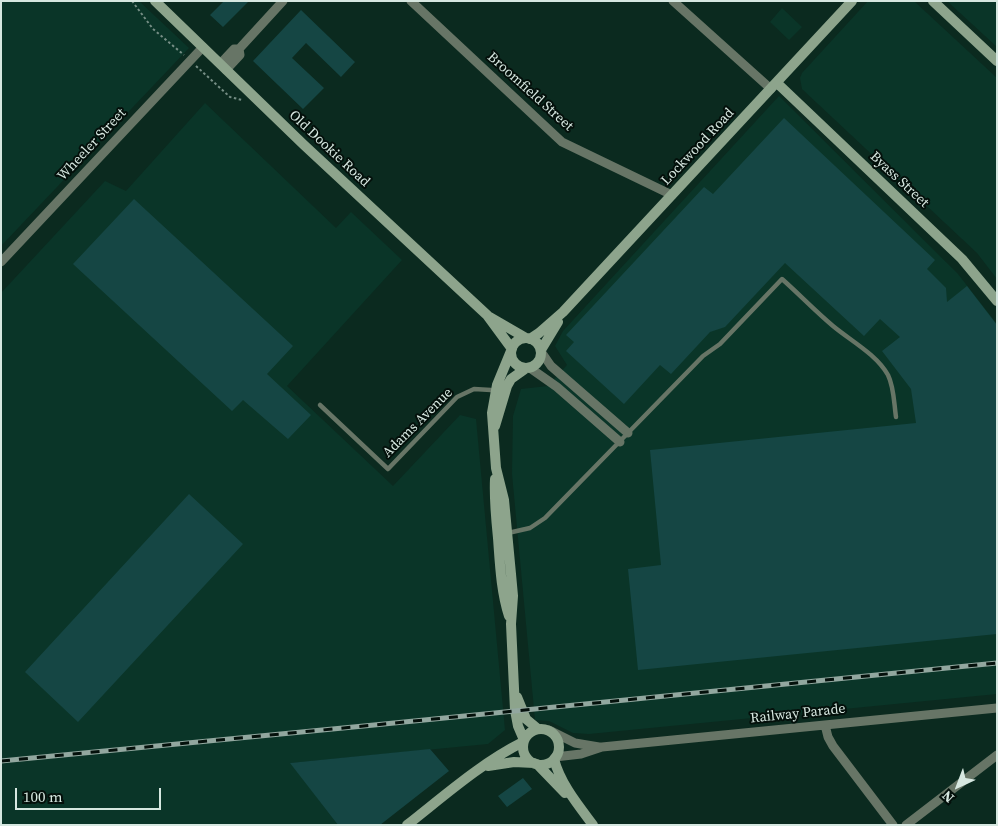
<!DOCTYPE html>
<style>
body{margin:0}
#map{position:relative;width:998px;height:826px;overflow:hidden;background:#0b2a1f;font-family:"Source Serif 4",serif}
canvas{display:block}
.frame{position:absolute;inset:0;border:2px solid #d6e7e0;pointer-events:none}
.north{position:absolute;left:933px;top:761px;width:50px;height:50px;-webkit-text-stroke:4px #04100b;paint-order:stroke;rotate:223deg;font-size:14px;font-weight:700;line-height:20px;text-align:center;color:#d6e7e0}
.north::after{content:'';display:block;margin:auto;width:18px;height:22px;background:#d6e7e0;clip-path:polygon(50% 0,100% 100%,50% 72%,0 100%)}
.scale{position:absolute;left:15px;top:788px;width:146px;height:22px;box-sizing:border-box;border:2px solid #d6e7e0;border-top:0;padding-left:6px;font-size:15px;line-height:18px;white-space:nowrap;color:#d6e7e0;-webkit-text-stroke:4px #04100b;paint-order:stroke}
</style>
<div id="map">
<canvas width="998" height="826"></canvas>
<div class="frame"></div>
<div class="north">N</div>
<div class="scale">100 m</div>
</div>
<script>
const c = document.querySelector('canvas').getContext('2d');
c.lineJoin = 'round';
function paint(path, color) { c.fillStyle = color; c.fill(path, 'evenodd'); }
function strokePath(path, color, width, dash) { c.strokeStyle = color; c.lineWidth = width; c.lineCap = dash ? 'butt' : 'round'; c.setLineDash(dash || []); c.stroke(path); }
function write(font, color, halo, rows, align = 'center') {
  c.font = font + ' "Source Serif 4",serif'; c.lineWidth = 4; c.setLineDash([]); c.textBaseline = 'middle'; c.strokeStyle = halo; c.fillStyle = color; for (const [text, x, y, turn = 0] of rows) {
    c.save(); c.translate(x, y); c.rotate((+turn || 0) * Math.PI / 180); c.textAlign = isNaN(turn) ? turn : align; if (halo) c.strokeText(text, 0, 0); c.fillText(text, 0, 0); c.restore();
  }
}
paint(new Path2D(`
 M1,1H139L189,48L1,246Z
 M868,1H914L997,78V279L977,253L802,89L800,78L802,73Z
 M947,1H997V47Z
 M782,8L802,27L789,40L770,22Z
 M779,96L958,274L997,324V694L589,734L573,733L549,721L535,720L512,474L513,416L521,389L548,386L567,365L555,346L563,331Z
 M205,103L336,228L351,212L402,260L287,386L393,486L460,415L476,419L505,730L488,744L291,763L338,825H1V293L105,181L126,191Z`), '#0a3528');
paint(new Path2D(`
 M224,1H249L223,27L210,15Z
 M301,10L355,62L341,77L306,43L292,58L324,88L303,109L253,61Z
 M784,118L935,260L927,269L946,288L947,302L967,286L997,325V634L638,670L628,569L661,565L650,450L916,423L911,389L882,351L900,337L880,319L864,336L785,263L725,327L710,332L671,374L660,365L624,404L566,351L574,342L566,335L704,187L713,194Z
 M134,199L293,346L267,374L311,415L288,439L243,400L232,411L73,264Z
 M189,494L243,544L78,722L25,672Z
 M430,749L449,771L380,825H338L290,763Z
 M523,778L532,789L507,807L498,796Z`), '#154644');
strokePath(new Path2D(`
 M132,1L153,29L184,55
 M196,66L230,97L242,100`), '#768e85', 2, [2.5, 2.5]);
strokePath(new Path2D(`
 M320,405L388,469L457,397L474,389L491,390L495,392
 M508,533L530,528L545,518L703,356L720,344L782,279C799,294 815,311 833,326C851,341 876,354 888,375C894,387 894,403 896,417`), '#677566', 4.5);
strokePath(new Path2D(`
 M411,1L562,142L672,195
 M673,1L771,89
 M220,64L234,49H239L283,1
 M226,70L240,55L239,49
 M1,262L203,47
 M542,353L551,366L628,433
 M530,368L557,387L620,442
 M825,725L828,737L833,746L893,825
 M549,730L575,743L599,747
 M555,757L581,754L602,747L997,708
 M906,825L997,755`), '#677566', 9);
strokePath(new Path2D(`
 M155,1L304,145L487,315L512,349
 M933,1L997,61
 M777,83L962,259L997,301
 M488,316L526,338
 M511 353a15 15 0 1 1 30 0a15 15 0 1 1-30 0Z
 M530,339L539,333L563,312L852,1
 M541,350L558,322
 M511,351L497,385L492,413L496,468L504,500L511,574L513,596L511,624L515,710L518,726L524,740
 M495,426L507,386L511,379L525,369
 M495,479C494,499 496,518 498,538C500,565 501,591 509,616
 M517,697L526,719L538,729
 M523 747a18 18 0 1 1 36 0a18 18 0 1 1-36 0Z
 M554,759C560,783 578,805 593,825
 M537,764L565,793
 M488,766L514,762L534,763
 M407,825C444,796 481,763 523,742`), '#8da48c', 10);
const rail = new Path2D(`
 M1,761L374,725L997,663`);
strokePath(rail, '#92a79f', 5);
strokePath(rail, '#04100b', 3, [9]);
write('14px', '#d6e7e0', '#04100b', [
 ["Broomfield Street",530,92,42],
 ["Wheeler Street",92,145,-47],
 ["Lockwood Road",698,147,-47],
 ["Old Dookie Road",329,149,43],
 ["Byass Street",899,180,43],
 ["Adams Avenue",418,423,-45],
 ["Railway Parade",798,714,-6]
]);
</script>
